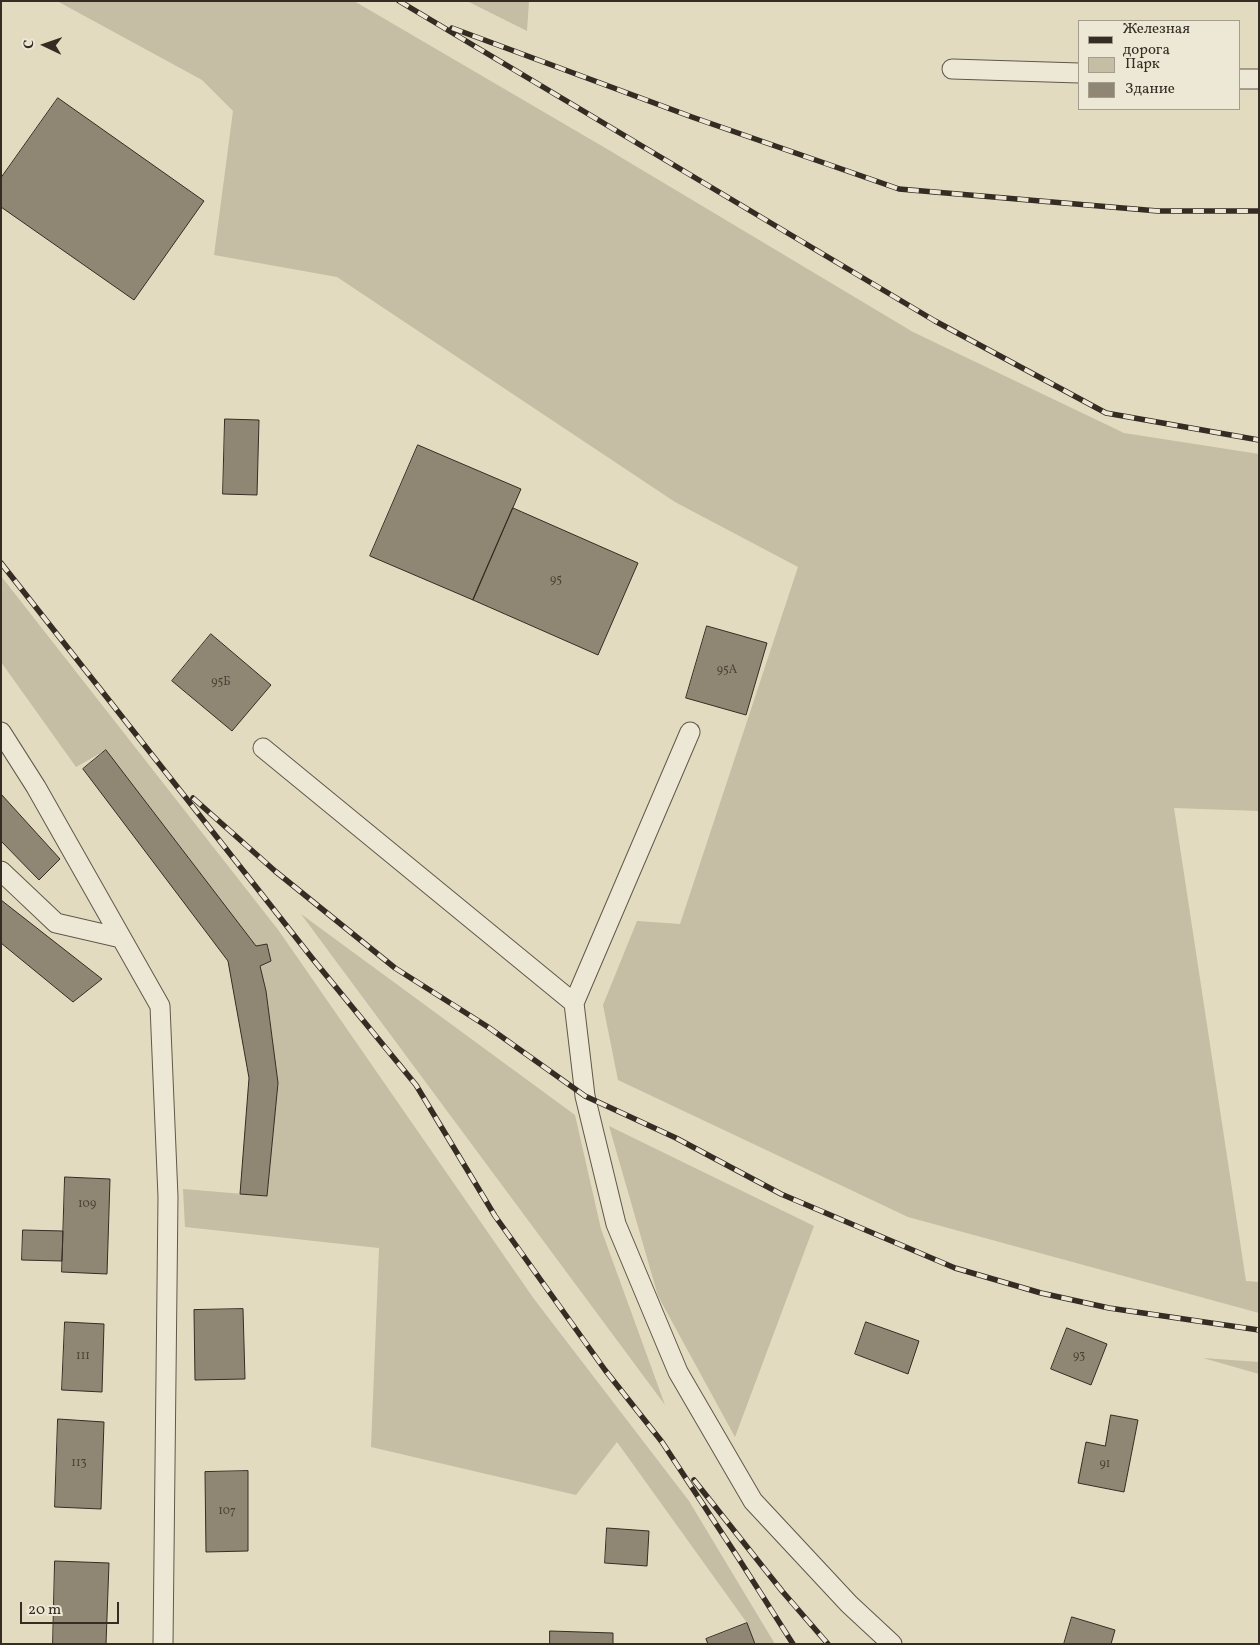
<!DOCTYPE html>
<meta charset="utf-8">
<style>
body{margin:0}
#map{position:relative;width:1260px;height:1645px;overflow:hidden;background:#e3dbbf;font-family:Vollkorn,serif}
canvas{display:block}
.frame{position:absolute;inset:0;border:2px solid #352c23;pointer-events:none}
.legend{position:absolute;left:1078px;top:20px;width:162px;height:90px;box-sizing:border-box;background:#ede8d5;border:1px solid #a39d8e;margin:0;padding:6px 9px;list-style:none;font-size:15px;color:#352c23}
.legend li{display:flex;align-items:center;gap:10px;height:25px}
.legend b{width:25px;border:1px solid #a39d8e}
.north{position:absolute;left:20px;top:20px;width:50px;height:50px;-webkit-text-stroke:4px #ede8d5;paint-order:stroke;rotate:273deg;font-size:14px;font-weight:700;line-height:20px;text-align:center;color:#352c23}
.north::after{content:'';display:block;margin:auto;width:18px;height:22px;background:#352c23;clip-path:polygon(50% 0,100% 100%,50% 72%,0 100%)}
.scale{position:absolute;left:20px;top:1602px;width:99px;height:22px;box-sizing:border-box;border:2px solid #352c23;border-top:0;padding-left:6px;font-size:15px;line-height:18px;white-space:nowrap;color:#352c23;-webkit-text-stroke:4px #ede8d5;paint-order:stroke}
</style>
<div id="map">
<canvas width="1260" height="1645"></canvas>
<div class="frame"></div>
<ul class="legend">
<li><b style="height:6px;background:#352c23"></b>Железная дорога</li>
<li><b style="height:14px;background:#c5bda4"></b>Парк</li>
<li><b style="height:14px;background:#8f8774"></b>Здание</li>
</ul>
<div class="north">С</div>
<div class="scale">20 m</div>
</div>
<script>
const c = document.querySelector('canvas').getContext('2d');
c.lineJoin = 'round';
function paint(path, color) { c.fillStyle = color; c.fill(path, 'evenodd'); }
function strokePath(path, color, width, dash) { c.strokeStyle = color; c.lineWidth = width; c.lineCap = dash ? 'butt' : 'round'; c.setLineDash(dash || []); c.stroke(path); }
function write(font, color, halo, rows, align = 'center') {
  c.font = font + ' Vollkorn,serif'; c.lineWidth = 5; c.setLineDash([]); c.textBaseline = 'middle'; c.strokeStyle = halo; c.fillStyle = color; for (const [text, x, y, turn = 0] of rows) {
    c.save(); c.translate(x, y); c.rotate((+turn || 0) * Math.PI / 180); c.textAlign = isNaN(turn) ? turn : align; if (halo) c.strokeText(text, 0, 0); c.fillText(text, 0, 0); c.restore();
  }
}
paint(new Path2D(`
 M57,1H354L607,149L913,332L1124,433L1259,454V811L1174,808L1246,1281L1259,1282V1313L908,1217L618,1080L603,1005L637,921L680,924L798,567L675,502L337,277L214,255L233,111L202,80Z
 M467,1H529L527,31Z
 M1,576L279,931L534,1299L689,1501L775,1644H755L747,1623L617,1442L576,1495L371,1447L379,1248L185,1227L183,1189L267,1196L278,1083L266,991L260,966L271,961L268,944L256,946L106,750L76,767L1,662Z
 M301,914L575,1115L601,1229L665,1405Z
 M609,1126L814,1226L735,1437L658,1296Z
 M1203,1358L1259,1362V1374Z`), '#c5bda4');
const building = new Path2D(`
 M58,98L204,201L134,300L1,207V178Z
 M225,419L259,420L257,495L223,494Z
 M418,445L521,489L473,600L370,556Z
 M513,508L638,563L598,655L473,600Z
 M707,626L767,643L746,715L686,698Z
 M211,634L271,685L232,731L172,681Z
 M106,750L256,946L267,944L271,961L260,966L266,991L278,1083L267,1196L240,1194L249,1078L228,961L83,769Z
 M1,794L60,859L39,880L1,841Z
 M1,900L102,979L73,1002L1,943Z
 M65,1177L110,1179L107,1274L62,1272Z
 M23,1230L63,1231L62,1261L22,1260Z
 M243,1309L245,1379L195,1380L194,1310Z
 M65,1322L104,1324L102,1392L62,1390Z
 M866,1322L919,1341L908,1374L855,1354Z
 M1067,1328L1107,1344L1091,1385L1051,1369Z
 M1111,1415L1138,1420L1124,1492L1078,1483L1086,1442L1105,1446Z
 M58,1419L104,1422L101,1509L55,1507Z
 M248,1471V1551L206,1552L205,1472Z
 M607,1528L649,1531L647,1566L605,1563Z
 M55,1561L109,1563L106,1644H53Z
 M1072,1617L1115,1630L1111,1644H1064Z
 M747,1623L755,1644H708L706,1639Z
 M550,1631L613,1633V1644H550Z`);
paint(building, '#8f8774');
strokePath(building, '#352c23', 1);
const lane = new Path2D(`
 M952,69L1079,73
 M1239,79H1259
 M1,732L36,787L160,1006L168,1197L163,1644
 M690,732L574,1003L585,1096L616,1224L678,1372L753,1501L849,1604L892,1644
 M263,748L574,1003
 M1,871L56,923L121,938`);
strokePath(lane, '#60584a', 21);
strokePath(lane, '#ede8d5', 19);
const rail = new Path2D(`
 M399,1L935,321L1106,413L1259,440
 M452,28L692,117L899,189L1158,211H1259
 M1,563L312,958L416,1085L495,1216L605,1370L662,1442L737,1556L793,1644
 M193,798L275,871L395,968L488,1027L585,1096L676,1138L781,1194L955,1268L1041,1293L1109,1308L1259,1330
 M694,1480L782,1591L828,1644`);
strokePath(rail, '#352c23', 5.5);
strokePath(rail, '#ede8d5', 4, [11]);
write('12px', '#4c4337', null, [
 ["95",556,581],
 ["95А",727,671],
 ["95Б",221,683],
 ["109",87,1205],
 ["111",83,1357],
 ["93",1079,1357],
 ["113",79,1464],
 ["91",1105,1465],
 ["107",227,1512]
]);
</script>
